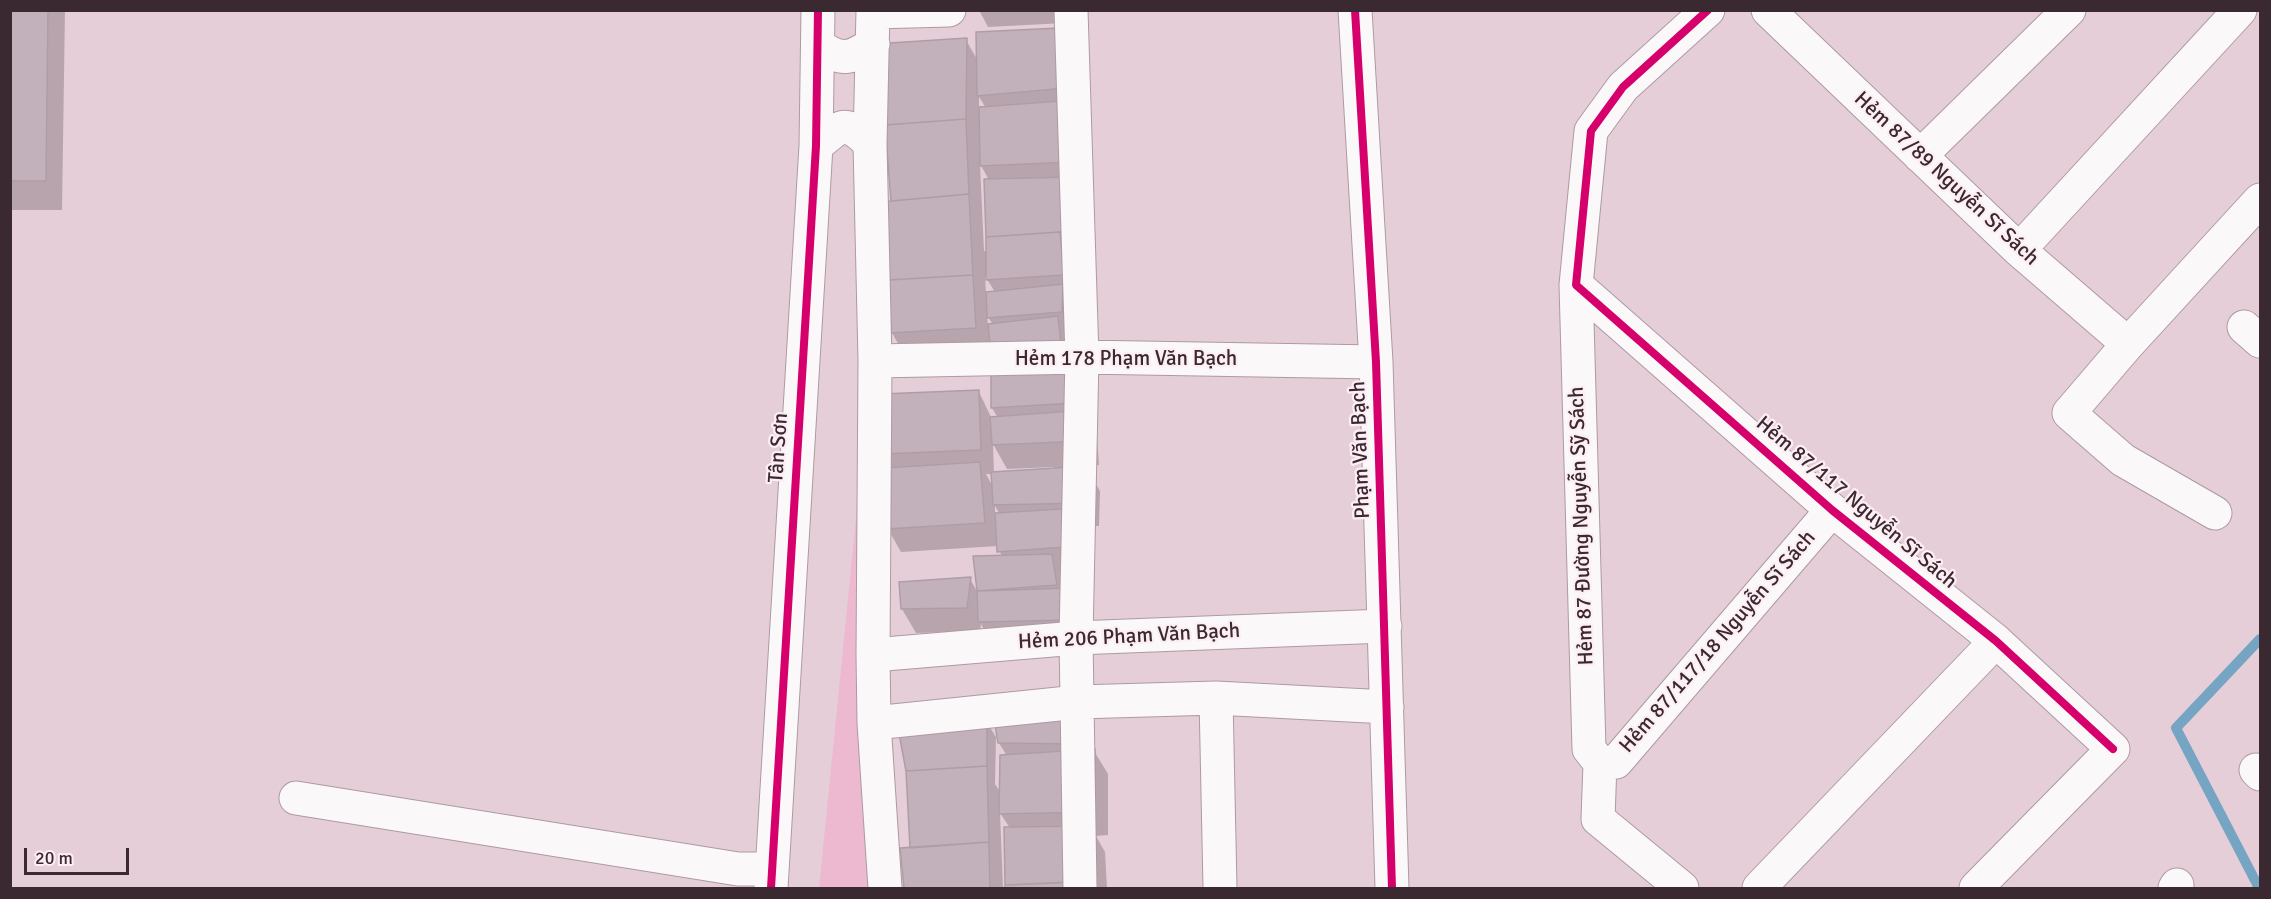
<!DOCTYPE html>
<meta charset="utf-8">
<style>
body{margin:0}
#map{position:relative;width:2271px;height:899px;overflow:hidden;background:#e6ced8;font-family:Signika,sans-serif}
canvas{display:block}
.frame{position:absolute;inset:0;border:12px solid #3b2931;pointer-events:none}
.scale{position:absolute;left:24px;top:848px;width:105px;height:27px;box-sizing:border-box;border:3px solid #3b2931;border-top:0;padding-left:8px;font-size:18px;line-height:21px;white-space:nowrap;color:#3b2931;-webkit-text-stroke:4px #fdeef4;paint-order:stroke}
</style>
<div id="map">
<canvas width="2271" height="899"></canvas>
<div class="frame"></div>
<div class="scale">20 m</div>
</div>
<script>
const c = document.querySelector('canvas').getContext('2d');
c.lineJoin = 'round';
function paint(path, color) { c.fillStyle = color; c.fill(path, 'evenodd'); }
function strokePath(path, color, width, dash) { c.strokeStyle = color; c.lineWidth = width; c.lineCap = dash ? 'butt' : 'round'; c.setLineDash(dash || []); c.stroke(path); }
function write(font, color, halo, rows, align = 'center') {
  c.font = font + ' Signika,sans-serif'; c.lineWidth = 4.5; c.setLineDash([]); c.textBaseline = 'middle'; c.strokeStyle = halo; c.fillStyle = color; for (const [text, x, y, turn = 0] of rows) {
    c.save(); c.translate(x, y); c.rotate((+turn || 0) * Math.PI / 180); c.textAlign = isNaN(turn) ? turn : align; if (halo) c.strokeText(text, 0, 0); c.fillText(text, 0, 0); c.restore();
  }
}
paint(new Path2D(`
 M866,419L883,888H819Z`), '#edb9d0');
paint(new Path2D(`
 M10,10H65L62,210H10Z
 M979,10H1080L1065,23L988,27Z
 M1058,29L1088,419L1097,436L1099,465H1085L1100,491L1099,526H1087L1093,570L1060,572L1086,644L993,645L981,624L980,631L916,633L902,609L970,579L977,591L975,557H1002L998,546L901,552L888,529L893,469L885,454L979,392L992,419L998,418L992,408V351L906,357L892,333L890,280L892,203L887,125L966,40L978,61ZM979,97L986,108H979ZM980,164L989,180L987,251H984ZM985,276L995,292L986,293ZM987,315L993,325H988ZM993,444L1007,469L1054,467V469L994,474ZM986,474H993V487ZM995,506L1000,515H995Z
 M996,720L1094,751L1108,774V835L1096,836L1105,852L1107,888H905L902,850L912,849L986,721L996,737L995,784L1001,793L1007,756L999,743ZM1000,813L1010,828L1006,829V887H1003Z`), '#0003');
strokePath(new Path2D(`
 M2259,888L2176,728L2260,639`), '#75a5c3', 10);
const building = new Path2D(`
 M10,10H48L46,181H10Z
 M1059,28L1067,88L977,96L976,32Z
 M967,38L966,119L885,125L874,44Z
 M1074,100L1075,162L980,166L979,107Z
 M966,119L969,194L891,201L885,125Z
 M1073,177L1075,231L986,237L984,179Z
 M969,194L973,275L889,280L881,202Z
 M1060,232L1064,275L986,280V237Z
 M973,275L976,328L890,333L889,280Z
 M1063,284L1062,312L987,318L986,292Z
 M1058,316L1062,353L991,356L988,324Z
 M1074,362L1075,403L991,408V366Z
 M979,390L981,450L883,454L881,394Z
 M1084,410L1086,441L992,445L990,417Z
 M980,462L985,523L886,529L884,468Z
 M1087,466L1086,503L993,505L991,472Z
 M1078,508L1080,546L997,552L995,513Z
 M1052,554L1057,585L977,591L973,556Z
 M971,577L967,608L901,609L899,582Z
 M1071,588L1073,620L978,622L977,591Z
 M1071,710V744L998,743L994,719Z
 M987,719V766L906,771L898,728Z
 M1095,749V812L999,814L1000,755Z
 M987,766L989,842L910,848L906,771Z
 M1092,826L1095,881L1005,885L1004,827Z
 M989,842L990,888H904L900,848Z
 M1079,882L1080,888H1005V885Z`);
paint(building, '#c2b0ba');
strokePath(building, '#ae9da7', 1.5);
const minor = new Path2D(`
 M873,10L870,144L875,361L873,655L874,723L885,888
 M1071,10L1082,357L1076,638L1080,888
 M1355,10L1376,362L1392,888
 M1768,10L2019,250L2128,344L2069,413L2123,460L2215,513
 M873,12L949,10
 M818,45C841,62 850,59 873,44
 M816,146C841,125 845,118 870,144
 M1920,156L2069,10
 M2019,250L2240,10
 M1576,285L1832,510L1996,641L2113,749L1976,888
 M2244,327L2260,341
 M2128,344L2260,200
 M875,361L1082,357L1376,362
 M873,655L1076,638L1385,626
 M1216,698L1220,888
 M874,723L1078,702L1216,698L1387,707
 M1600,763L1589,749L1576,285L1591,131L1623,87L1708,10
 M1600,763L1616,762L1832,510
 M1600,763L1598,819L1682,888
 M2256,770L2260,774
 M296,798L738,869H771
 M771,888L816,146L818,10
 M1759,888L1996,641
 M2175,888L2177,885`);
strokePath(minor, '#ad9aa2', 35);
strokePath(minor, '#fbf8f9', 33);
strokePath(new Path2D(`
 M1355,10L1376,362L1392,888
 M1708,10L1623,87L1591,131L1576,285L1832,510L1996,641L2113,749
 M771,888L816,146L818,10`), '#d6006c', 8);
write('21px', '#3b2931', '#fdeef4', [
 ["Hẻm 87/89 Nguyễn Sĩ Sách",1946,179,43],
 ["Hẻm 178 Phạm Văn Bạch",1126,359],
 ["Tân Sơn",779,448,-86],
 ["Phạm Văn Bạch",1361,450,-92],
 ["Hẻm 87/117 Nguyễn Sĩ Sách",1856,503,40],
 ["Hẻm 87 Đường Nguyễn Sỹ Sách",1582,526,-92],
 ["Hẻm 206 Phạm Văn Bạch",1129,637,-3],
 ["Hẻm 87/117/18 Nguyễn Sĩ Sách",1718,642,-49]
]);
</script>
